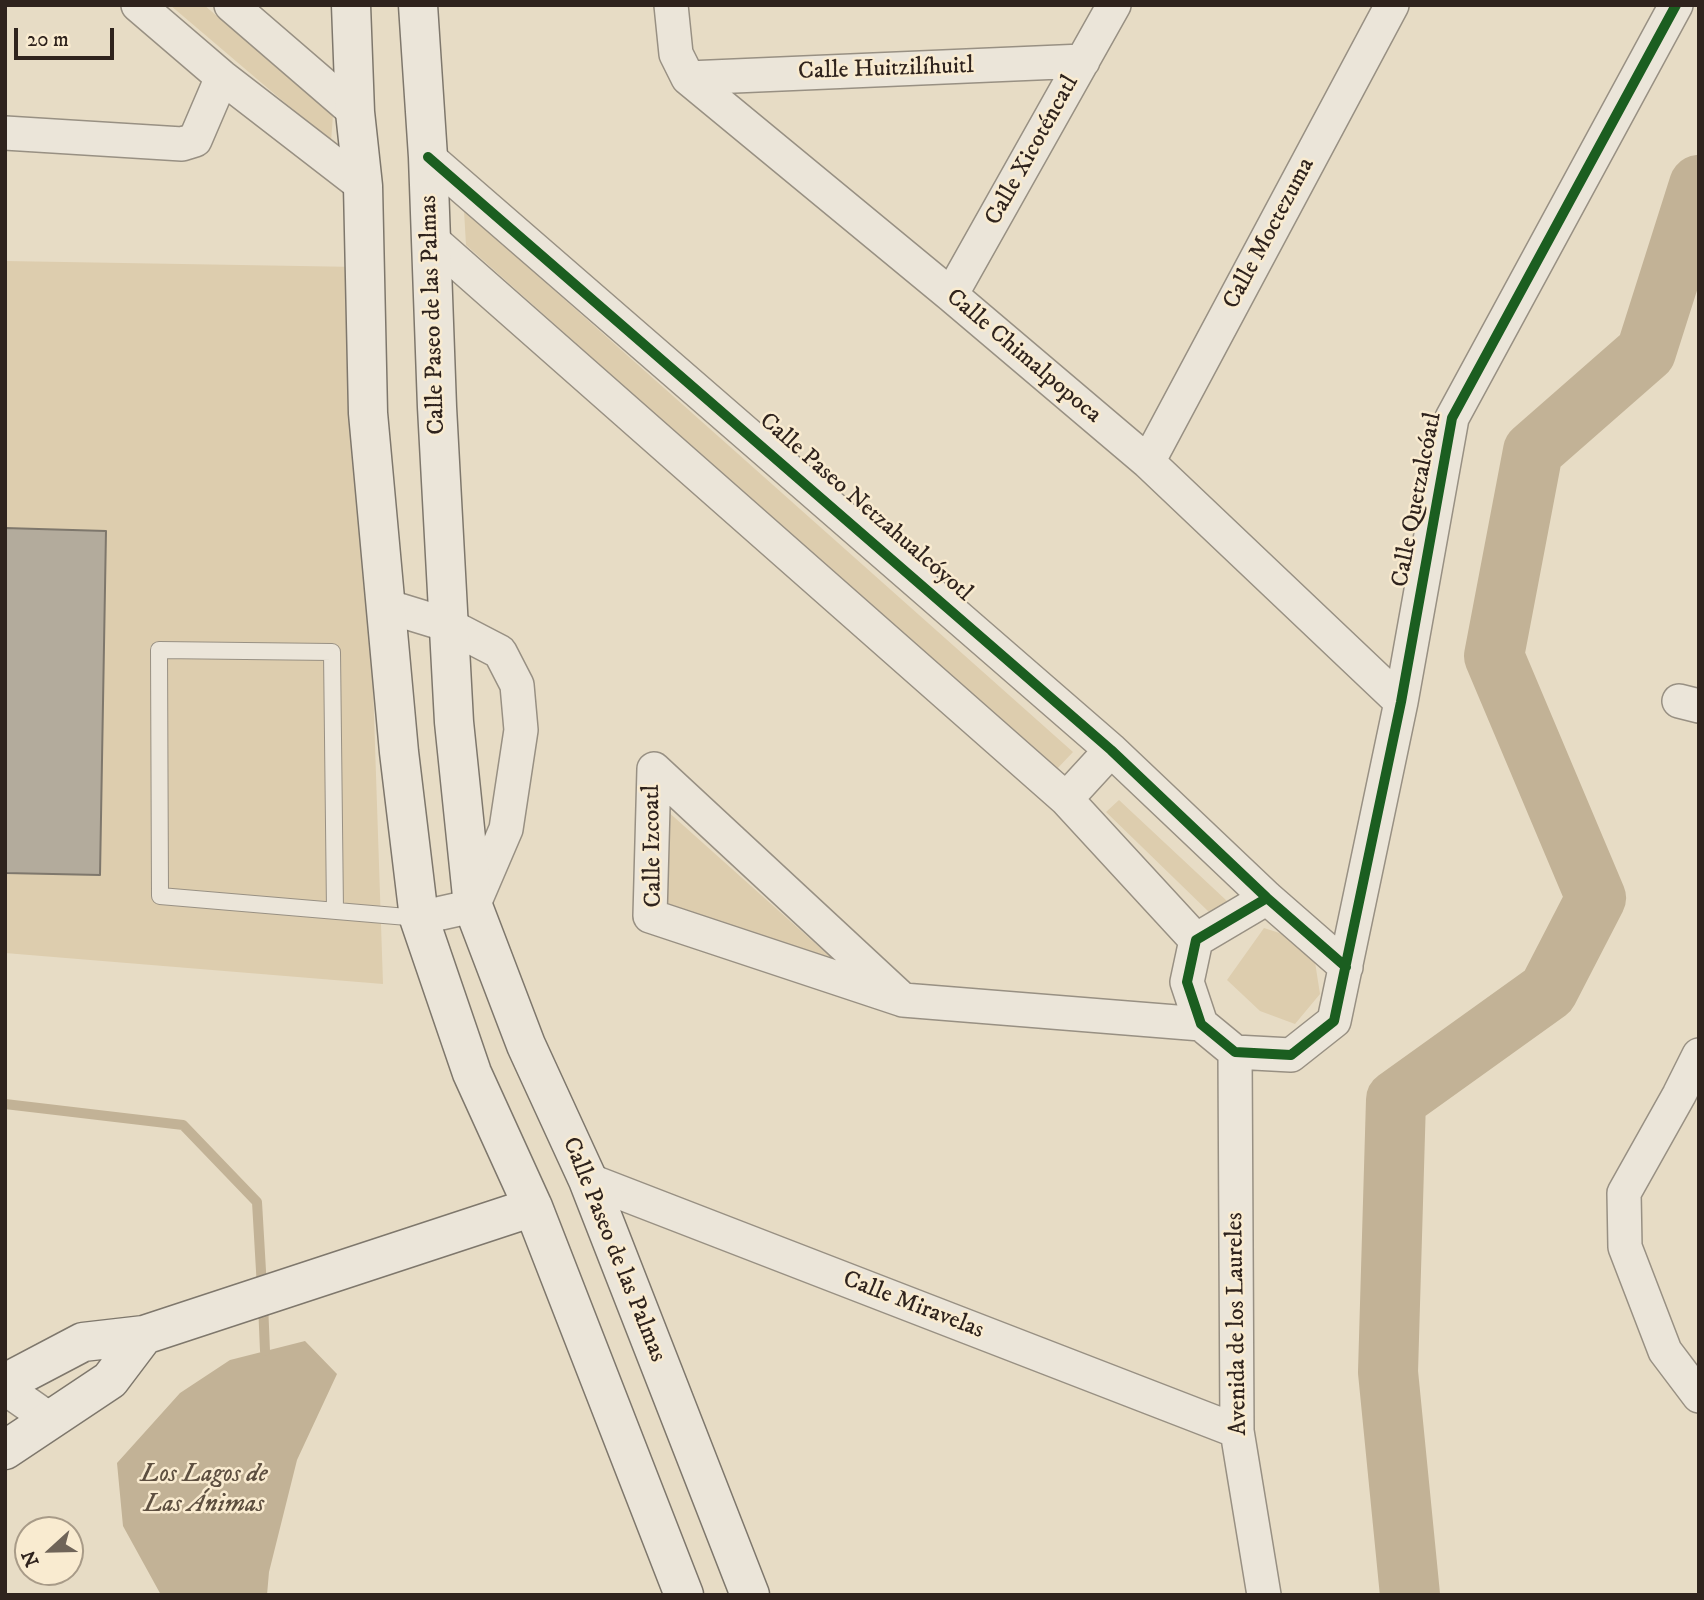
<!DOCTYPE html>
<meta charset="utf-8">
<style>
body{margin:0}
#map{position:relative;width:1704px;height:1600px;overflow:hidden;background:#e7dcc5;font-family:"IM FELL DW Pica",serif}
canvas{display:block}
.frame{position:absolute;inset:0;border:7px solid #2f231d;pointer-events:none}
.north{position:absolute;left:14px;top:1516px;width:70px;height:70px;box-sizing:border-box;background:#f9ebd0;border:2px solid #a89b88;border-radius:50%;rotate:248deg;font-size:19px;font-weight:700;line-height:28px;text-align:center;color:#2f231d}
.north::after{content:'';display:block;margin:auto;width:24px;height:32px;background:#6f6458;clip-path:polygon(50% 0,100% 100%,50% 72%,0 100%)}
.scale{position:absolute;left:14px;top:28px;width:100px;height:32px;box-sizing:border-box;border:4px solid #2f231d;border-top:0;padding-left:9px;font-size:21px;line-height:24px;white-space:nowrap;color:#2f231d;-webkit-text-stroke:5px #f9ebd0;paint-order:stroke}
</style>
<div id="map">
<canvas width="1704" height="1600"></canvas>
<div class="frame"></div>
<div class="north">N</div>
<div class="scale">20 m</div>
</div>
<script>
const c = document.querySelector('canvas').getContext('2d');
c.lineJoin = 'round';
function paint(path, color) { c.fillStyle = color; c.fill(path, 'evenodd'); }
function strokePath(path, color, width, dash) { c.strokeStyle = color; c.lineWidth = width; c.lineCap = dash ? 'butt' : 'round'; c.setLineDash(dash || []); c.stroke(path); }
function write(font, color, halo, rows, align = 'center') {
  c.font = font + ' "IM FELL DW Pica",serif'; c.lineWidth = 5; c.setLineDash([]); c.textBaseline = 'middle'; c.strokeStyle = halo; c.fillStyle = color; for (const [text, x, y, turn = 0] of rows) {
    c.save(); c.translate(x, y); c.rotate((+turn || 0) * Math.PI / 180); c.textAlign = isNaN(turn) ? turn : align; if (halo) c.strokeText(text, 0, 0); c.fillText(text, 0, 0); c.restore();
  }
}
paint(new Path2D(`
 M170,5H204L333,115L331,142Z
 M464,210L1073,752L1055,771L466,245Z
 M5,261L359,267L383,984L5,953Z
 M1119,800L1227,901L1211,914L1106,812Z
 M665,809L837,963L659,901Z
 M1264,928L1298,939L1315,962L1320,994L1295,1024L1260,1011L1227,980Z`), '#ddcdae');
paint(new Path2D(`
 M305,1341L337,1374L297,1460L269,1572L267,1595H161L123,1526L117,1463L180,1393L230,1360Z`), '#c2b296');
strokePath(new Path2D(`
 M5,1104L183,1125L257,1202L262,1288
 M263,1303L265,1351`), '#c2b296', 10);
strokePath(new Path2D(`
 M1410,1595L1388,1372L1396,1100L1548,991L1596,898L1494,656L1533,451L1646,352L1699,185`), '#c2b296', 60);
const building = new Path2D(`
 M5,528L106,531L100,875L5,873Z`);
paint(building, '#b3ab9c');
strokePath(building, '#7e776c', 2);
const lane = new Path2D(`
 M335,911L332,652L159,650L160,896L419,918`);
const street = new Path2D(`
 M138,5L222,77L363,186
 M231,5L355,112
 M671,5L676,54L688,78L951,295L1148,462L1401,702
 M688,78L1083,61
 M5,133L182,144L195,140L222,77
 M428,157L1111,750L1267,898L1346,967
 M432,240L1066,799L1196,940
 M951,295L1114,5
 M1148,462L1392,5
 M386,606L448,625L500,652L517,685L521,730L506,829L473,906L419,918
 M1679,701L1699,706
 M1066,799L1111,750
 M1267,898L1196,940L1187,982L1201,1024L1235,1052L1291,1055L1334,1021L1401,702L1452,418L1676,5
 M903,1000L654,769L650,916L903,1000L1201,1024
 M1235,1052L1237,1431L1264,1595
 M1699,1055L1679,1095L1624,1193L1625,1247L1665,1351L1699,1396
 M588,1180L1237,1431
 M5,1388L49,1419`);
const secondary = new Path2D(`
 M351,5L355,112L363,186L368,413L399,752L419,918L472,1073L533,1207L684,1595
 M418,5L428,157L437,407L454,722L473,906L526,1045L588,1180L750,1595
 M5,1383L83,1342L144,1335L533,1207
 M5,1450L110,1380L144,1335`);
strokePath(lane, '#989083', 18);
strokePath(street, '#989083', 36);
strokePath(secondary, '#7e776c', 41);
strokePath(lane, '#ebe5d9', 16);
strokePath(street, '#ebe5d9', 33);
strokePath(secondary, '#ebe5d9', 38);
strokePath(new Path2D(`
 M428,157L1111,750L1267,898L1346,967
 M1267,898L1196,940L1187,982L1201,1024L1235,1052L1291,1055L1334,1021L1401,702L1452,418L1676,5`), '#1b5e20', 10);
write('24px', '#2f231d', '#f9ebd0', [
 ["Calle Huitzilíhuitl",886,70,-2],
 ["Calle Xicoténcatl",1033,151,-61],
 ["Calle Moctezuma",1270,234,-62],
 ["Calle Paseo de las Palmas",434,315,-92],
 ["Calle Chimalpopoca",1023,357,40],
 ["Calle Quetzalcóatl",1418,500,-79],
 ["Calle Paseo Netzahualcóyotl",865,508,41],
 ["Calle Izcoatl",654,846,-91],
 ["Calle Paseo de las Palmas",613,1250,68],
 ["Calle Miravelas",913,1306,21],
 ["Avenida de los Laureles",1238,1324,-91]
]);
write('italic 26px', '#5d4f40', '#f9ebd0', [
 ["Los Lagos de",204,1476],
 ["Las Ánimas",204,1506]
]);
</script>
